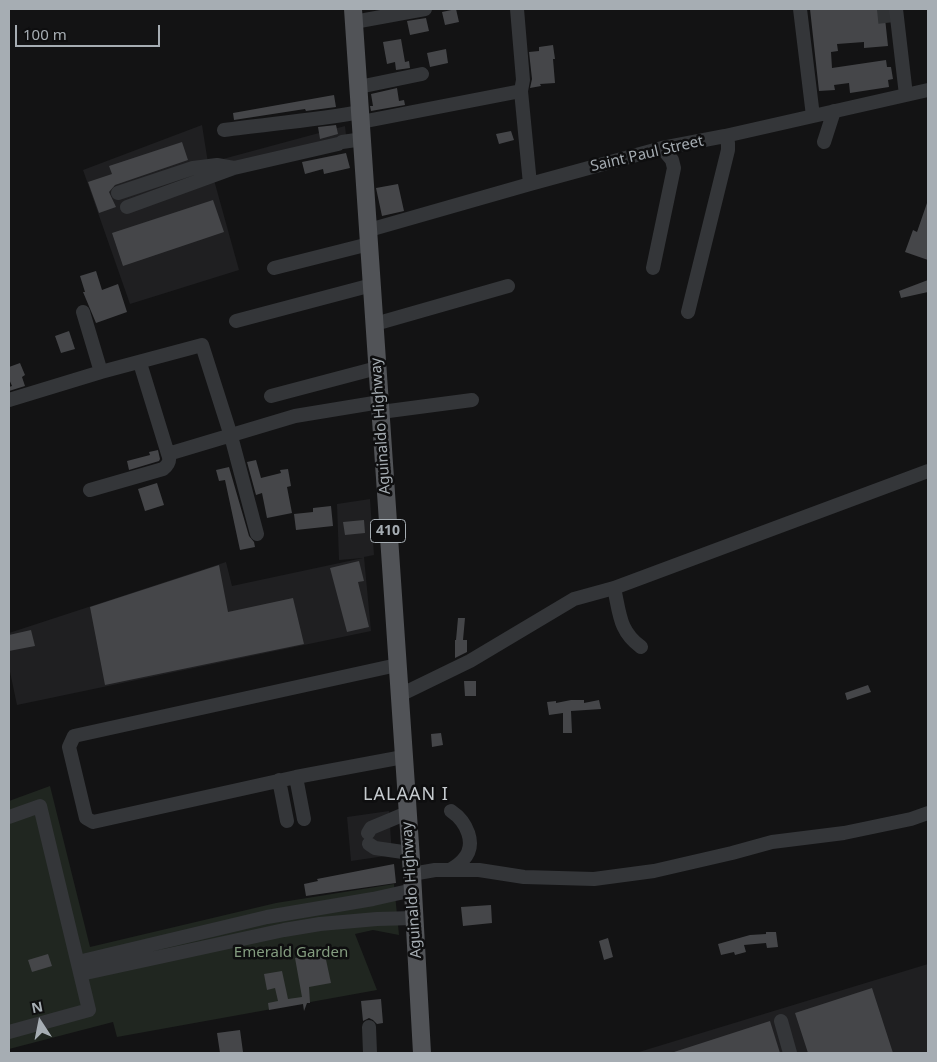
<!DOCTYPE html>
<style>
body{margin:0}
#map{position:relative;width:937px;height:1062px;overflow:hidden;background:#131314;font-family:"Noto Sans",sans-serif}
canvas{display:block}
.frame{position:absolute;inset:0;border:10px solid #a6adb3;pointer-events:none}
.north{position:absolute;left:15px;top:997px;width:50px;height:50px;-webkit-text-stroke:4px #0e0e0f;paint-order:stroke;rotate:349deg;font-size:14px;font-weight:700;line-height:20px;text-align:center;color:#a6adb3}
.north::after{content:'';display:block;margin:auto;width:18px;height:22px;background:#a6adb3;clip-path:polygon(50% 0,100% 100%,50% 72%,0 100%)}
.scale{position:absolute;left:15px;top:25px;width:145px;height:22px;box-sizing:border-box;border:2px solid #a6adb3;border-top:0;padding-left:6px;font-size:15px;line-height:18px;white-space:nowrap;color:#a6adb3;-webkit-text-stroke:4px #0e0e0f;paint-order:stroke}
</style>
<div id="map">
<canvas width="937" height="1062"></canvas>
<div class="frame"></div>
<div class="north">N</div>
<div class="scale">100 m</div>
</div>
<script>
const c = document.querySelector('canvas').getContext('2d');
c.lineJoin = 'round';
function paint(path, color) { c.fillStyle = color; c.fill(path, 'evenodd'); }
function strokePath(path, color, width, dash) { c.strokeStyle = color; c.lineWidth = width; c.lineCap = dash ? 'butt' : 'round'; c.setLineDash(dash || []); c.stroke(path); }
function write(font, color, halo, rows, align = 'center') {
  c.font = font + ' "Noto Sans",sans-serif'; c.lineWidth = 5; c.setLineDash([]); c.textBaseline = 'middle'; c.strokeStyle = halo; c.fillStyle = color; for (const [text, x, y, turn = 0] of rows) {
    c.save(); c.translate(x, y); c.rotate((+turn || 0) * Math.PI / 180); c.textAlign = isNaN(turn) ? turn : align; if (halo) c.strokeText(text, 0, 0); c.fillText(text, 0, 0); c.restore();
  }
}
paint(new Path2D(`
 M202,125L208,163L345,126L347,144L214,180L239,270L130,304L83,170Z
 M370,499L374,555L364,557L371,631L17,705L9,667V633L226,562L232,586L363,558L339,560L337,504Z
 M389,811L392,855L351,861L347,817Z
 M928,964V1053H640L639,1052Z`), '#1f1f21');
paint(new Path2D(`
 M50,786L90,947L276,903L394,884L399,935L373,930L355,934L377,990L117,1037L113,1022L9,1049V801Z`), '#202620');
paint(new Path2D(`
 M456,9L459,22L445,25L442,12Z
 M810,9H884L888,46L864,48V42L837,44L838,51L831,52L832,68L886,60L887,67H891L893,79L888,80L889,87L850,93L849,83L834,85L835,90L819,91Z
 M426,18L429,31L410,35L407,21Z
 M401,39L405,62L409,61L410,68L396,70L395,62L387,64L383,42Z
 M553,45L555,59H553L555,83L540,84L541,86L530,88L532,79L529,52L539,51V47Z
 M446,49L448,63L430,67L427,53Z
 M397,88L399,101L404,100L405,105L371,111L370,106H373L371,94Z
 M334,95L336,107L306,111L305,109L234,120L233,113Z
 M336,125L338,134L320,139L318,127Z
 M511,131L514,140L499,144L496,134Z
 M182,142L188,160L115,185L109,192L116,207L99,213L88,182L112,174L109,166Z
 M346,153L350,168L324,174L323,169L305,174L302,162Z
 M398,184L404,211L382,216L376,188Z
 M213,200L224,232L123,266L112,233Z
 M927,203H928V260L905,252L913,230L917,232Z
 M96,271L102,290L118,284L127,312L96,323L83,292H85L80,276Z
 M928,280V292L901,298L899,291Z
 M69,331L75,349L61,353L55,336Z
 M20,363L25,375L22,377L25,386L9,391V387L12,386L9,379V367Z
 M158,450L160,459L159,461L129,470L127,461L150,455L149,452Z
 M256,460L261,478L281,473L280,470L288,469L291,486L287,487L292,513L267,518L262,493L256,495L247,462Z
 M229,467L249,536L254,542L255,547L240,550L225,480L219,481L216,470Z
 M157,483L164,505L145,511L138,489Z
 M331,506L333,526L296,530L294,514L313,512V508Z
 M364,520L365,533L345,535L343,522Z
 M359,561L364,581L358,582L369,627L347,632L330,568Z
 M219,565L228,612L293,598L304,644L105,685L90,607Z
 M458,618H465L463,640H467V652L455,658V640H456Z
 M31,630L35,646L9,651V635Z
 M464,681H476V696H465Z
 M868,685L871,692L847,700L845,693Z
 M571,700H584V703L599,700L601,709L571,711L572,733H563V713L549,715L547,702L556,701V703Z
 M441,733L443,745L432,747L431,734Z
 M394,864L396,883L306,896L304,884L318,881L317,879Z
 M491,905L492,923L463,926L461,907Z
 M766,932H776L778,947L767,948L766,943L744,945L746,952L735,955L734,952L721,955L718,944L750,935L766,934Z
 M608,938L613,957L604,960L599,941Z
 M317,953V957L325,955L331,983L309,987L310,1003H307L304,1011L303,1004L269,1010L268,1003L278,1001L275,988L267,990L264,974L282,971L288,999L302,997L295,958Z
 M48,954L52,966L32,972L28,960Z
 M872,988L893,1053H808L795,1013Z
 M381,999L383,1023L377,1024L373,1020L369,1018L363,1021L361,1001Z
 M770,1021L780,1053H674V1052Z
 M240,1030L243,1052L220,1053L217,1033Z`), '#454649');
strokePath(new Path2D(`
 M884,9L886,29`), '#303234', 14, [14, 7]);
strokePath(new Path2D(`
 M517,9L523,80L521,91L530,184
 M800,9L813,116
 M896,9L906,95
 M354,22L425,9
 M359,87L422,74
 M361,122L521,91
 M224,130C269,124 315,120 361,112
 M342,142L363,139
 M824,142L834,111
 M118,193L193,168L217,165L234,168
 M127,207L234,168L338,144
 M369,230L530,184L662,148L725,136L928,90
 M274,268L369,244
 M653,268L674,168L672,160L662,148
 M83,312L101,372
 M688,312L728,150V143L725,136
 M236,321L372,285
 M375,324L508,286
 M140,363L168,454L295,416L380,402
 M271,396L377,368
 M9,400L101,372L202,345L231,436L257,534
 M381,412L472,400
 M90,490L163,469C168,465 171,461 168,454
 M614,588C620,614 619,631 641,647
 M397,665L74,736L69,747L86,818L93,822L296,777L403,757
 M398,696L470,661L574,599L614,588L928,471
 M296,777L304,819
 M279,780L287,821
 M9,817L40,806L89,1010L9,1032
 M368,833L371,828L407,813
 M369,844L375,848L410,853
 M450,870C455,867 460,864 463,860C478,844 466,821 451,811
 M412,874L435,870H479L524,877L594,879L654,871L732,853L772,842L844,833L911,819L928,813
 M78,962L267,917L373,899L413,890
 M81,974L284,930L320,924L377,919L414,918
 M781,1021L790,1053
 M369,1027L370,1053`), '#343639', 14);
strokePath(new Path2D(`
 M353,9L412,874L422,1053`), '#515357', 18);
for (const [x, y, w] of [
 [388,531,35]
]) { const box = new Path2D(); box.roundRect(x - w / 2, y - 11.5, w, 23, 4); c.fillStyle = '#0e0e0f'; c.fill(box); strokePath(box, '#a6adb3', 1); }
write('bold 14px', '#a6adb3', null, [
 ["410",388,531]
]);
write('15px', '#a6adb3', '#0e0e0f', [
 ["Saint Paul Street",647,154,-13],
 ["Aguinaldo Highway",381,426,-94],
 ["Aguinaldo Highway",412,890,-94]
]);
write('15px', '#839c7f', '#0e0e0f', [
 ["Emerald Garden",291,953]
]);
c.letterSpacing = '1px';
write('18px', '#c6cbcf', '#0e0e0f', [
 ["LALAAN I",406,795]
]);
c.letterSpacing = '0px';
</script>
